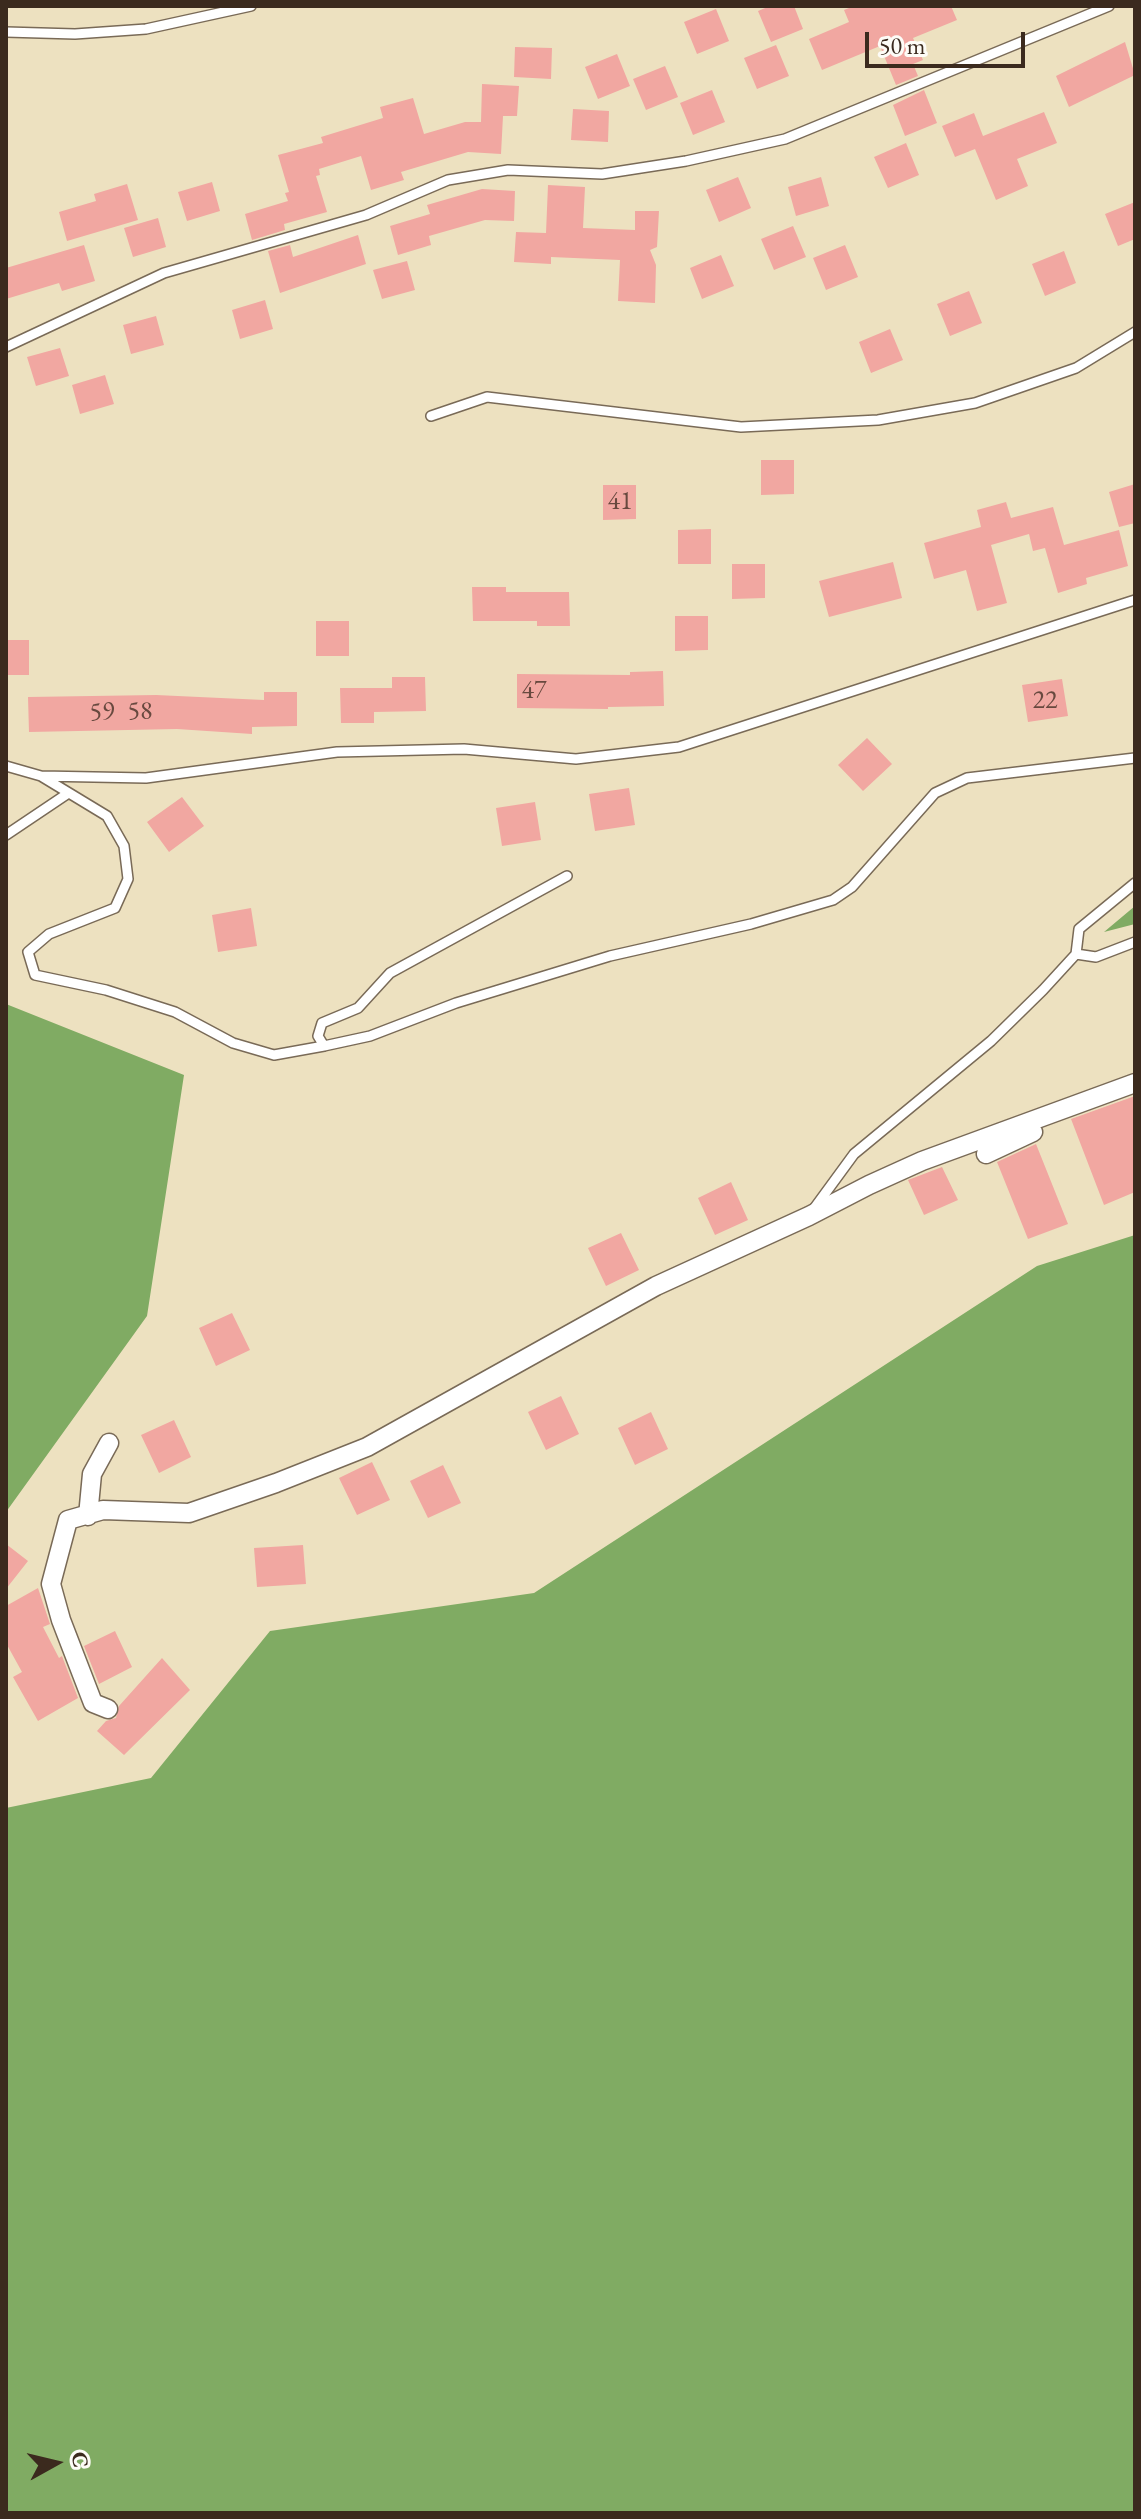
<!DOCTYPE html>
<meta charset="utf-8">
<style>
body{margin:0}
#map{position:relative;width:1141px;height:2519px;overflow:hidden;background:#ede1c0;font-family:"EB Garamond",serif}
canvas{display:block}
.frame{position:absolute;inset:0;border:8px solid #3b2a1e;pointer-events:none}
.north{position:absolute;left:16px;top:2423px;width:80px;height:80px;-webkit-text-stroke:6px #fdfcf7;paint-order:stroke;rotate:82deg;font-size:22px;font-weight:700;line-height:32px;text-align:center;color:#3b2a1e}
.north::after{content:'';display:block;margin:auto;width:28px;height:36px;background:#3b2a1e;clip-path:polygon(50% 0,100% 100%,50% 72%,0 100%)}
.scale{position:absolute;left:865px;top:32px;width:160px;height:36px;box-sizing:border-box;border:4px solid #3b2a1e;border-top:0;padding-left:10px;font-size:24px;line-height:28px;white-space:nowrap;color:#3b2a1e;-webkit-text-stroke:6px #fdfcf7;paint-order:stroke}
</style>
<div id="map">
<canvas width="1141" height="2519"></canvas>
<div class="frame"></div>
<div class="north">С</div>
<div class="scale">50 m</div>
</div>
<script>
const c = document.querySelector('canvas').getContext('2d');
c.lineJoin = 'round';
function paint(path, color) { c.fillStyle = color; c.fill(path, 'evenodd'); }
function strokePath(path, color, width, dash) { c.strokeStyle = color; c.lineWidth = width; c.lineCap = dash ? 'butt' : 'round'; c.setLineDash(dash || []); c.stroke(path); }
function write(font, color, halo, rows, align = 'center') {
  c.font = font + ' "EB Garamond",serif'; c.lineWidth = 7; c.setLineDash([]); c.textBaseline = 'middle'; c.strokeStyle = halo; c.fillStyle = color; for (const [text, x, y, turn = 0] of rows) {
    c.save(); c.translate(x, y); c.rotate((+turn || 0) * Math.PI / 180); c.textAlign = isNaN(turn) ? turn : align; if (halo) c.strokeText(text, 0, 0); c.fillText(text, 0, 0); c.restore();
  }
}
paint(new Path2D(`
 M1135,906V924L1104,932Z
 M6,1004L184,1075L147,1316L6,1512Z
 M1135,1235V2513H6V1808L151,1778L270,1631L534,1593L1037,1266Z`), '#80ab63');
paint(new Path2D(`
 M770,6H794L803,29L771,42L758,11Z
 M854,6H951L957,20L913,38L923,60L913,64L918,76L896,85L880,46L822,70L809,39L849,22L844,10Z
 M716,9L729,41L697,54L684,22Z
 M1125,42L1135,75L1069,107L1056,76Z
 M776,45L789,76L757,89L744,58Z
 M515,47L552,48L551,79L514,77Z
 M617,54L630,86L598,99L585,67Z
 M665,66L678,97L646,110L633,79Z
 M482,84L519,86L517,116H503L501,154L468,152L401,172L404,180L371,190L361,156L319,169L320,175L316,176L327,212L284,224L285,230L252,240L245,214L288,201L285,193L289,192L278,155L323,143L321,137L383,118L380,107L413,98L424,134L465,122H481Z
 M712,90L725,122L693,135L680,103Z
 M924,90L937,123L905,136L893,105Z
 M573,109L609,111L608,142L571,140Z
 M1044,112L1057,143L1017,159L1028,186L996,200L975,149L955,157L942,126L974,113L983,136Z
 M906,143L919,175L888,188L874,157Z
 M738,177L751,208L719,222L706,190Z
 M821,177L829,206L796,216L788,187Z
 M212,182L220,211L187,221L178,192Z
 M127,184L138,220L67,241L59,212L96,201L94,194Z
 M548,185L585,187L583,228L635,230V211H659L657,247L650,250L656,265L655,303L618,301L620,260L551,257V264L514,262L516,232L546,233Z
 M482,189L515,191L514,221L485,220L429,236L431,245L398,255L390,226L430,214L427,205Z
 M1135,202V239L1118,246L1105,214Z
 M158,218L166,247L133,257L124,228Z
 M793,226L806,257L774,270L761,239Z
 M358,235L366,264L280,293L268,251L290,245L293,257Z
 M84,245L95,281L62,291L59,283L6,299V268Z
 M845,245L858,277L826,290L813,258Z
 M1064,251L1076,283L1045,296L1032,264Z
 M721,255L734,286L702,299L690,268Z
 M407,261L415,290L382,299L373,270Z
 M969,291L982,323L950,336L937,304Z
 M265,300L273,329L240,339L232,310Z
 M156,316L164,345L131,354L123,325Z
 M890,329L903,360L871,373L859,342Z
 M60,348L69,376L36,386L27,357Z
 M105,375L114,404L80,414L72,385Z
 M761,460H794V494L761,495Z
 M1135,484V523L1119,527L1109,492Z
 M603,485H636V519L603,520Z
 M1006,502L1011,518L1053,507L1064,545L1119,530L1128,566L1086,578L1087,584L1058,593L1045,548L1033,551L1029,534L991,545L1007,603L977,611L966,570L934,579L924,543L981,527L977,510Z
 M711,529V564H678V530Z
 M893,562L902,598L829,617L819,581Z
 M732,564H765V598L732,599Z
 M472,587H506V592H569L570,626H537V621H473Z
 M675,616H708V650L675,651Z
 M316,621H349V656H316Z
 M6,640H29V675H6Z
 M663,671L664,706L608,707V709L517,708V674L630,675V672Z
 M392,677H425L426,711L374,712V723H341L340,688H392Z
 M1062,679L1068,716L1028,722L1022,685Z
 M264,692H297V726L252,727V734L177,729L29,732L28,697L156,695L264,700Z
 M867,738L892,764L863,791L838,765Z
 M629,788L635,825L595,831L589,794Z
 M182,797L204,826L169,852L147,822Z
 M535,802L541,840L502,846L496,808Z
 M251,908L257,946L218,952L212,915Z
 M1135,1096V1192L1104,1205L1071,1119Z
 M1036,1144L1068,1224L1028,1239L997,1162Z
 M942,1167L958,1200L924,1215L908,1180Z
 M731,1182L748,1220L715,1235L698,1198Z
 M621,1233L639,1270L606,1286L588,1248Z
 M232,1313L250,1350L216,1366L199,1328Z
 M561,1396L579,1434L546,1450L528,1412Z
 M651,1412L668,1449L635,1465L618,1428Z
 M174,1420L191,1457L159,1473L141,1435Z
 M372,1462L390,1500L357,1515L339,1478Z
 M443,1465L461,1503L428,1518L410,1481Z
 M6,1544L28,1561L6,1589Z
 M303,1545L306,1584L257,1587L254,1548Z
 M38,1588L50,1624L43,1627L59,1658L62,1656L78,1698L38,1721L13,1677L22,1672L6,1643V1606Z
 M115,1631L132,1667L99,1684L84,1646Z
 M162,1658L190,1690L124,1755L97,1731L106,1721L116,1718L119,1706Z`), '#f1a7a1');
const service = new Path2D(`
 M6,32L75,34L146,29L251,6
 M6,347L164,273L366,215L448,180L508,170L602,174L686,161L785,139L1109,6
 M431,416L487,397L741,427L878,420L975,403L1076,368L1135,332
 M6,766L41,776L146,778L337,752L464,749L576,759L679,747L1135,600
 M41,776L107,816L124,846L128,879L115,908L49,934L28,952L35,975L106,990L175,1012L233,1043L274,1055L324,1046L370,1036L456,1003L610,956L751,924L833,900L852,887L935,793L967,778L1135,758
 M6,835L67,794
 M1076,954L1096,957L1135,942
 M324,1046L318,1036L322,1023L358,1008L390,973L567,876
 M813,1210L854,1154L991,1041L1043,990L1076,954L1079,929L1135,883`);
const minor = new Path2D(`
 M986,1154L1033,1132
 M88,1516L92,1474L109,1443
 M108,1709L93,1703L61,1620L51,1584L68,1520L103,1510L189,1513L276,1483L367,1447L656,1286L809,1216L869,1185L922,1161L1135,1083`);
strokePath(service, '#796a57', 12);
strokePath(minor, '#796a57', 21);
strokePath(service, '#fff', 9);
strokePath(minor, '#fff', 18);
write('26px', '#68493f', null, [
 ["41",620,502],
 ["47",534,691],
 ["22",1045,701],
 ["58",140,712],
 ["59",102,713]
]);
</script>
